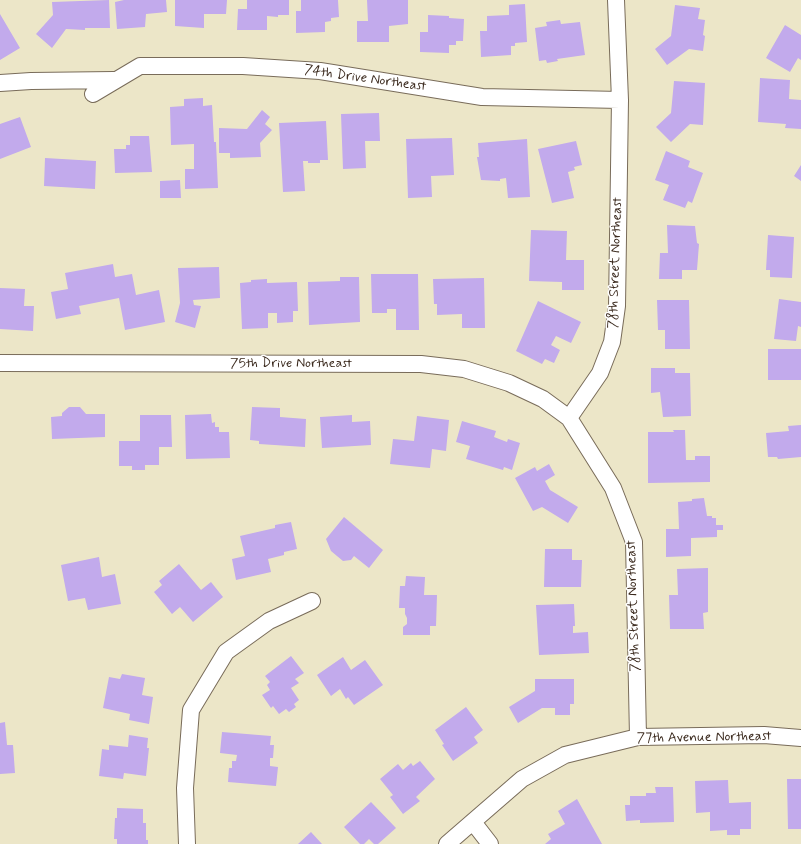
<!DOCTYPE html>
<style>
body{margin:0}
canvas{display:block;background:#ece6c8}
</style>
<canvas width="801" height="844"></canvas>
<script>
const c = document.querySelector('canvas').getContext('2d');
c.lineJoin = 'round';
function paint(path, color) { c.fillStyle = color; c.fill(path, 'evenodd'); }
function strokePath(path, color, width, dash) { c.strokeStyle = color; c.lineWidth = width; c.lineCap = dash ? 'butt' : 'round'; c.setLineDash(dash || []); c.stroke(path); }
function write(font, color, halo, rows, align = 'center') {
  c.font = font + ' Mynerve,sans-serif'; c.lineWidth = 3; c.setLineDash([]); c.textBaseline = 'middle'; c.strokeStyle = halo; c.fillStyle = color; for (const [text, x, y, turn = 0] of rows) {
    c.save(); c.translate(x, y); c.rotate((+turn || 0) * Math.PI / 180); c.textAlign = isNaN(turn) ? turn : align; if (halo) c.strokeText(text, 0, 0); c.fillText(text, 0, 0); c.restore();
  }
}
paint(new Path2D(`
 M109,0L110,28H85V30L66,29L52,48L36,34L53,15L52,2Z
 M124,0H166L167,12L146,14L145,27L117,29L115,2Z
 M175,0H227L226,14H204V28L175,26Z
 M247,0H289V15H278V17L267,16V30H237L238,9H247Z
 M301,0H338L339,17L331,18V21L325,22V32L296,33V11H301Z
 M367,0H408V24L389,26V42H357V21H368Z
 M525,4L527,42L515,43V46H511V55L481,57L480,31H487V16L509,15V5Z
 M675,5L700,8L698,19L705,20L703,35L705,36L703,51L689,49L667,65L655,49L671,36Z
 M0,14L20,48L0,60Z
 M428,15L449,16V18L464,19L463,41H456V45H449V53L420,52V32H428Z
 M560,20L561,24L580,22L585,55L557,59L558,61L547,63L546,60L539,61L535,28L547,26L546,22Z
 M785,25L801,35V60L798,58L790,72L766,58Z
 M760,78L790,80L789,99L801,100V129L785,128L786,124L758,122Z
 M674,81L705,83L703,125L690,124L671,142L656,127L671,113Z
 M203,98V106L212,105L214,142H216L218,188L185,189V169H194V144L171,145L170,107L184,106V99Z
 M262,110L270,117L265,124L272,130L260,143L261,157L230,158V153H219V128L247,129Z
 M379,113L380,141H365L366,168L343,169L341,114Z
 M20,117L31,147L0,159V124Z
 M326,121L328,160H320V163H308V161H303L305,191L283,192L279,123Z
 M130,136H149L152,172L115,173L114,149H126V145H130Z
 M452,138L454,175L431,176L432,197L408,198L406,139Z
 M527,139L530,197L508,198L506,178L500,179V181L481,180L477,157H479L478,143Z
 M576,141L582,165L574,167L575,170L568,172L574,198L552,203L538,149Z
 M666,151L690,161L688,167L703,173L692,203L688,201L685,208L663,200L669,185L655,180Z
 M45,158L96,161L95,189L44,186Z
 M801,165V181L794,176Z
 M180,180L181,198H160V181Z
 M667,225L695,226L697,243L699,244L697,270H682V279H659L660,253H668Z
 M531,230L567,231L566,260H584V290H562V282L529,281Z
 M768,235L794,237L792,278L770,277V270H766Z
 M113,264L115,277L132,274L136,295L159,290L165,322L125,330L119,298L79,306L81,314L56,319L51,292L68,289L65,273Z
 M219,267L220,298L193,300L194,305L201,306L195,328L175,322L180,303L178,268Z
 M371,274H418L419,330H396V309H387V313H372Z
 M340,277H359L360,322L309,325L308,282L340,281Z
 M484,278L485,328H462V314L437,315V304H434L433,279Z
 M267,279V283L297,282L298,311H293V322L277,323V313H268V328L242,329L240,283L251,282V280Z
 M0,288L25,289L24,306H34L33,331L0,329Z
 M779,299L801,302V327L798,326L796,341L774,339Z
 M657,300H689L690,349H665V330H658Z
 M538,301L581,322L571,343L556,336L551,345L560,350L554,363L545,359L542,364L516,351Z
 M768,349H801V380H768Z
 M651,368H675V373H690L691,416L663,417L660,392L651,393Z
 M69,407H80L86,414H105V437L52,439L51,417L62,416V413Z
 M252,407L280,408V417L306,419L305,447L259,444V441L250,440Z
 M211,414L212,423L215,422V427H219V432H229L230,458L186,459L185,415Z
 M140,415H171L172,447H159V465H145V470H132V466H119V441H140Z
 M352,415V422L370,421L371,445L322,448L320,417Z
 M417,416L449,420L446,451L432,449L430,468L390,464L393,439L414,441Z
 M462,421L496,431L494,437L507,442L508,439L520,443L512,470L504,467L503,470L466,459L470,446L456,442Z
 M801,425V457L778,459L777,457H768L766,433L789,431L788,426Z
 M673,430H685L686,460H695V456H710V482L648,483V432H674Z
 M549,464L555,475L545,481L550,490L578,507L568,523L542,507L533,511L515,478L535,467L537,471Z
 M704,498L707,516H712V518H716V525H723V530H717V537L691,538V556L666,557V529H679L678,502L692,501V499Z
 M344,517L383,550L369,568L354,556L351,560L343,561L331,551L326,539Z
 M291,522L297,549L284,552V555L268,559L271,572L236,580L232,559L245,556L240,536L275,528V525Z
 M545,549H572V560H582L581,587H544Z
 M99,557L102,577L115,574L121,604L88,610L85,598L68,601L61,565Z
 M179,564L201,590L211,582L223,597L193,622L180,607L172,614L154,592L162,585L159,581Z
 M708,568V612L703,613L704,629H670L669,595H678L677,569Z
 M406,576L425,577L424,595H437L436,626H430V635H403V627L407,624V618L405,614V608H399L400,586H405Z
 M574,604L575,626H573V633L588,632L589,653L539,655L536,605Z
 M291,656L304,673L295,679L299,683L291,688L299,700L294,704L296,707L289,712L286,709L279,714L273,706L271,708L262,695L270,690L267,685L270,682L265,676Z
 M343,657L351,670L365,660L383,685L354,705L348,697L346,699L340,689L331,696L317,675Z
 M122,674L145,678L142,695L153,697L149,724L129,720L130,714L103,708L109,677L120,679Z
 M535,679H574V704H570V715H555V708H542L518,723L509,707L535,691Z
 M466,707L483,730L474,737L478,743L453,761L442,745L444,744L435,730Z
 M5,722L7,745H13L15,773L0,774V723Z
 M222,732L271,736L270,745H274L273,758H270V766L278,767L276,786L228,782L229,768H232V761H236L237,755L220,753Z
 M129,735L148,738L147,748H149L146,776L124,773L123,779L99,776L102,749L109,750V745L128,747Z
 M420,761L435,779L416,797L420,801L403,814L390,797L393,795L380,779L398,764L403,770L411,763L413,766Z
 M787,779H801V829H788Z
 M728,780L729,803L751,802V829H740V835H727V830L710,831V812L696,813L695,781Z
 M655,787H673L674,822L640,823V820L626,821L625,805H630V796H646V793H656Z
 M577,799L602,844H545L551,839L548,834L565,824L558,811Z
 M371,802L396,828L378,844H374L369,839L364,844H360L344,827Z
 M117,808L143,809V823H146V840H148V844H117V839H114L115,818H117Z
 M311,832L322,844H298Z`), '#c2aaec');
const minor = new Path2D(`
 M616,0L620,100L617,306L612,342L600,373L569,418L613,488L634,542L638,737
 M0,83L31,81L114,80
 M93,94L140,66H243L320,71L482,97L620,100
 M0,363L421,364L464,369L509,383L543,399L569,418
 M473,822L490,844
 M187,844L185,788L191,710L226,652L269,621L312,601
 M447,844L522,779L565,755L638,737L764,735L801,738`);
strokePath(minor, '#796c5a', 18);
strokePath(minor, '#fff', 16);
write('14px', '#3b2a1e', '#fff', [
 ["74th Drive Northeast",365,79,8],
 ["78th Street Northeast",616,263,-88],
 ["75th Drive Northeast",291,364],
 ["78th Street Northeast",634,606,-92],
 ["77th Avenue Northeast",704,738,-1]
]);
</script>
